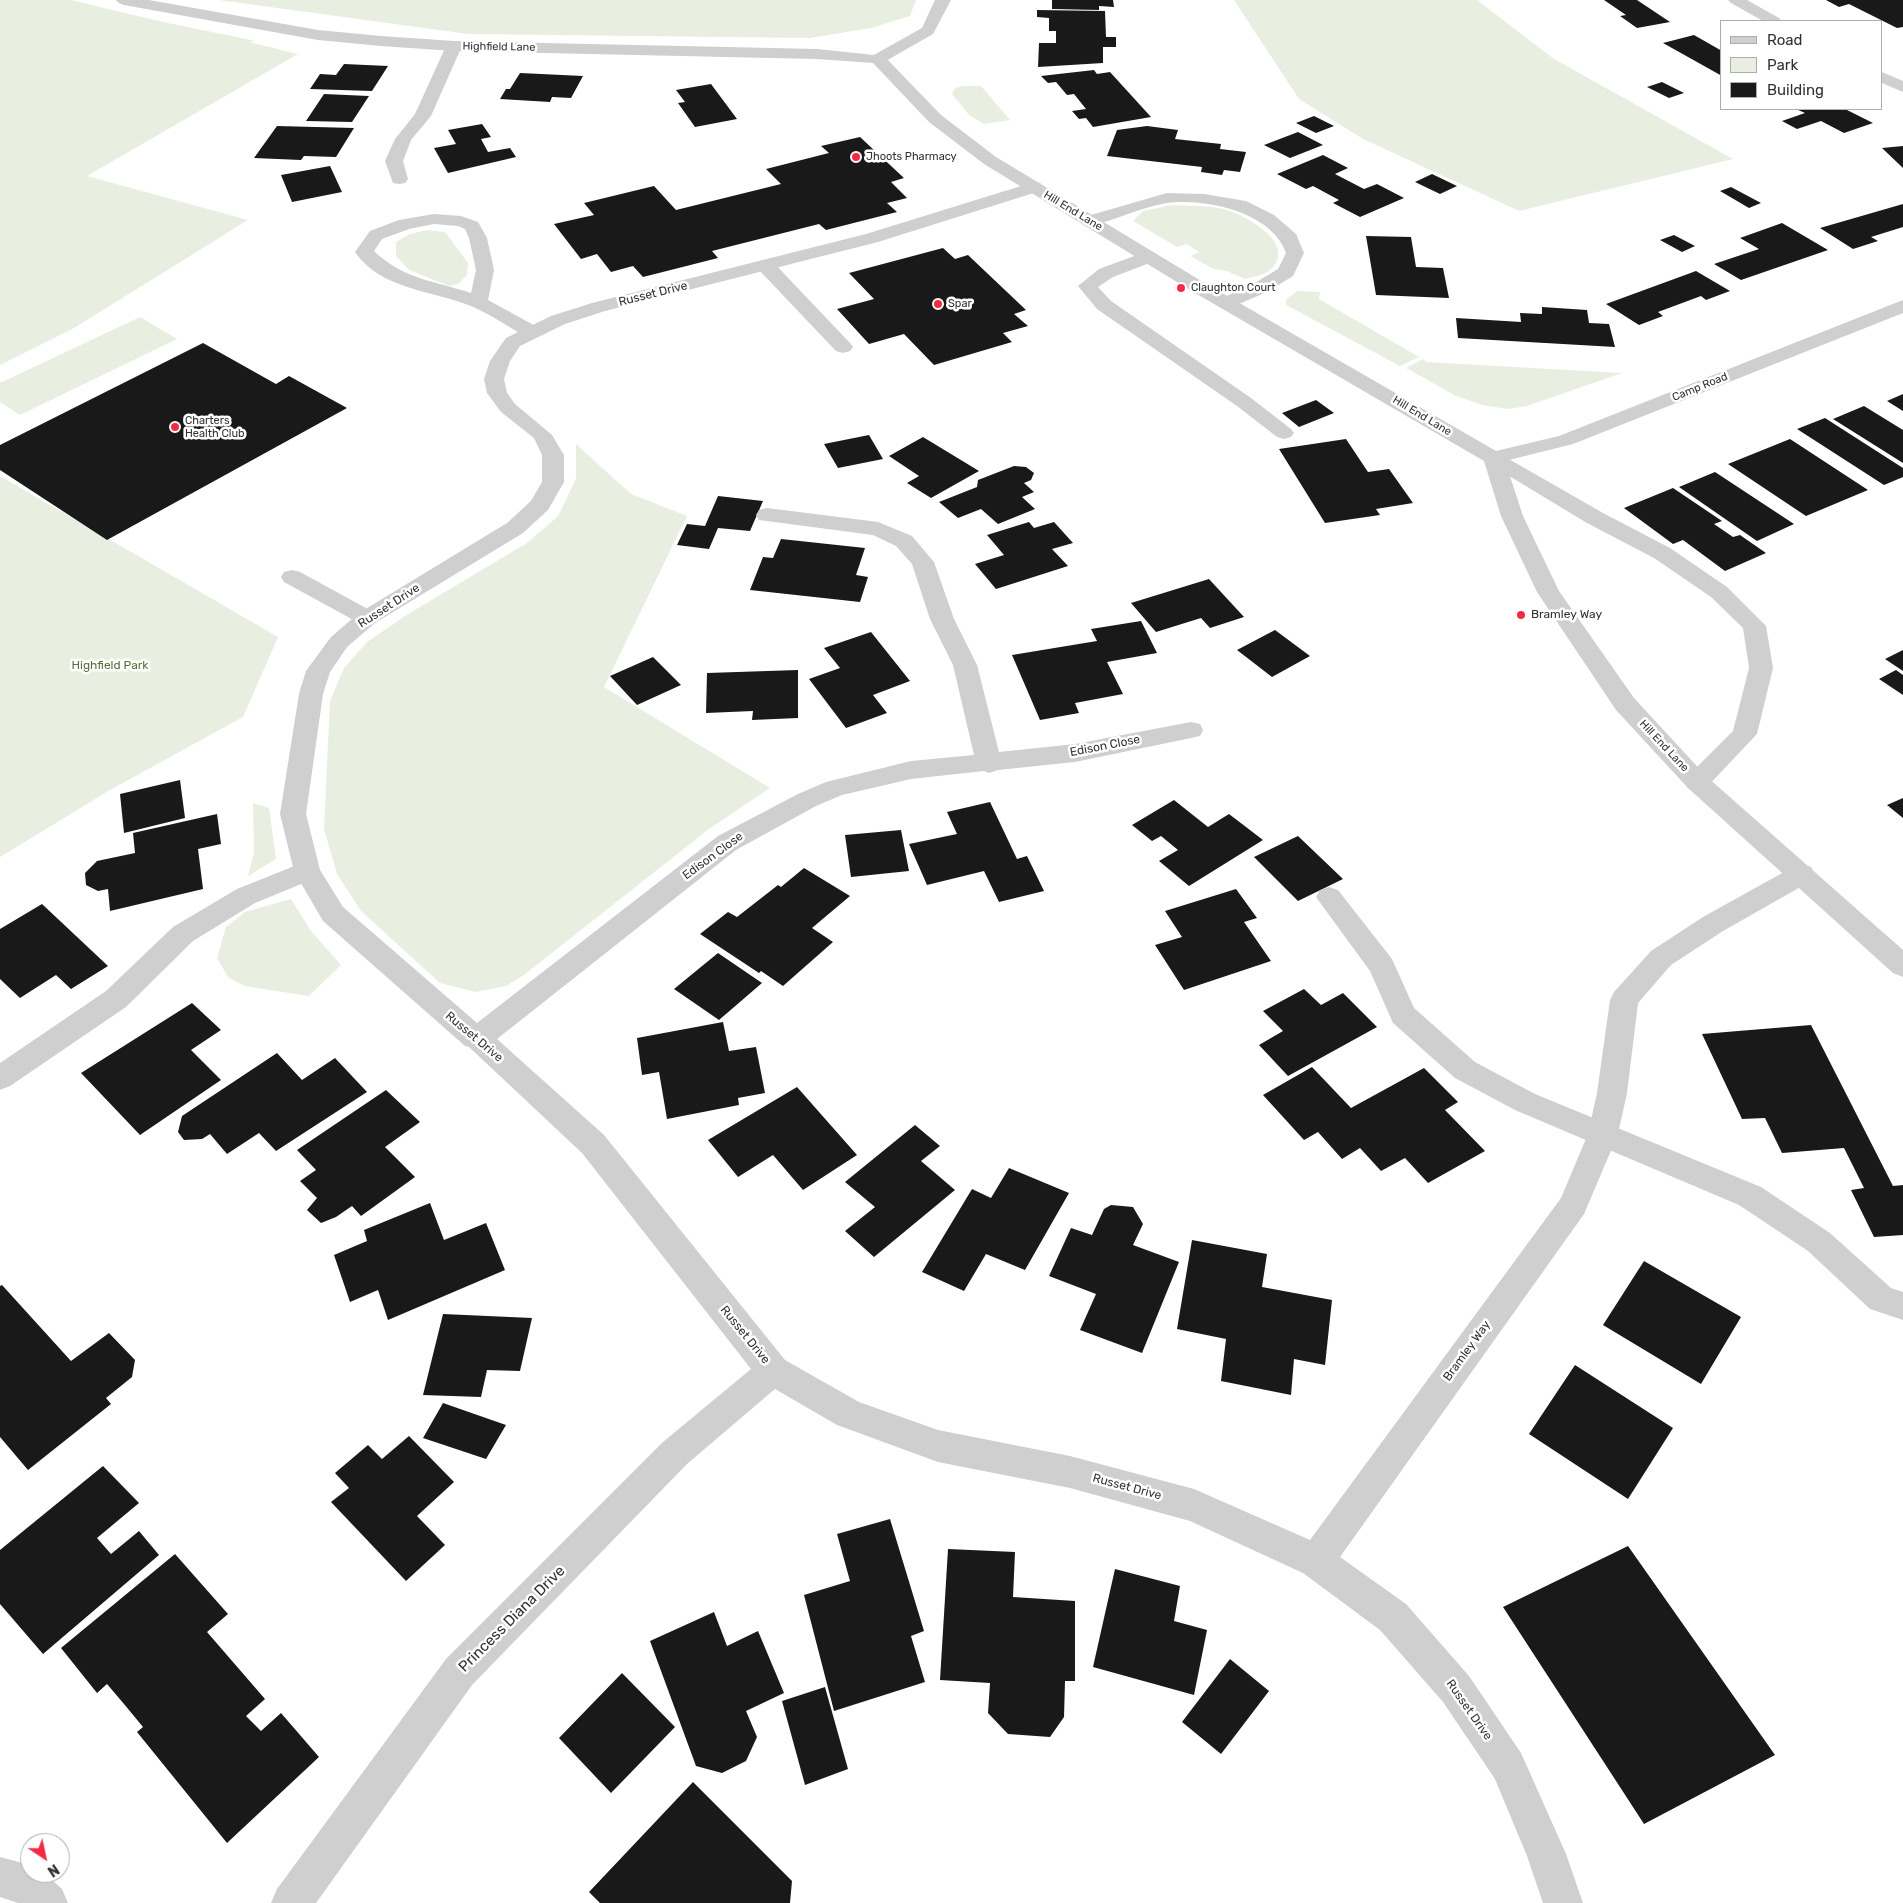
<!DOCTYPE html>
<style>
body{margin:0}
#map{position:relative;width:1903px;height:1903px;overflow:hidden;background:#fff;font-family:Rubik,sans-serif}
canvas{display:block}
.legend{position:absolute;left:1720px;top:20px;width:162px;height:90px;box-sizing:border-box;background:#fff;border:1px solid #adadad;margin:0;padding:6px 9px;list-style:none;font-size:15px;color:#323232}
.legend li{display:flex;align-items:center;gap:10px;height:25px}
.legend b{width:25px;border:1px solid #adadad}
.north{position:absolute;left:20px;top:1833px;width:50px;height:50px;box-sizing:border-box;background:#fff;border:1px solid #adadad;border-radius:50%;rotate:146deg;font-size:14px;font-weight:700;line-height:20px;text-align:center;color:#323232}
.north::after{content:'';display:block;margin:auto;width:18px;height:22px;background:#f22b45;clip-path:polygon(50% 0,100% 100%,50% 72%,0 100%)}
</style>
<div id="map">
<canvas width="1903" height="1903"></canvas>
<ul class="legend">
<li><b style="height:6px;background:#cfcfcf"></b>Road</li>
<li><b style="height:14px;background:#e9efe0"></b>Park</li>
<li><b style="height:14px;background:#191919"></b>Building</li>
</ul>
<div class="north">N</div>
</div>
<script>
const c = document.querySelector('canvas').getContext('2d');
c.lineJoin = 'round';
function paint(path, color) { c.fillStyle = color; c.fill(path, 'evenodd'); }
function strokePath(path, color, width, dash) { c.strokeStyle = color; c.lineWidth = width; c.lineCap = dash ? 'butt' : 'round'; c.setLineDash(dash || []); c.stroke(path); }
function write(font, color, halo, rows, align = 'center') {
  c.font = font + ' Rubik,sans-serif'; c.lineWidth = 5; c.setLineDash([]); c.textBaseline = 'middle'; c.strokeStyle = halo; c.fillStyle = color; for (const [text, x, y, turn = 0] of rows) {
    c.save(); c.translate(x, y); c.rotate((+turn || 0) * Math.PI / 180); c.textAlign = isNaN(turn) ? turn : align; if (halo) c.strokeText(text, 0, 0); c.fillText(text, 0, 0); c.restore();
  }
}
paint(new Path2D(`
 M0,0H71L163,22L256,41L249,42L298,54L87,176L248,220L74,328L0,365Z
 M219,0H916L910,16L871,28L810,38L468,34Z
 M1234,0H1477L1554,59L1733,159L1519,211L1363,139L1299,99Z
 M963,86H981L1010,120L984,124L969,115L952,94L955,88Z
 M1172,205C1190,206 1209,205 1227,210C1247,216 1299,245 1270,270C1264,275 1253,277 1245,279L1227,271L1214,269L1190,256L1199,252L1187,244L1177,247L1133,221L1143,211Z
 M427,230L445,232L468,263L467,275L458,284L449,286L409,270L396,256V242L410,234Z
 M1297,291L1320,292L1319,299L1419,357L1400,366L1286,305V300Z
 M140,317L177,339L20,415L0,402V383Z
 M1423,359L1427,362L1622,373L1527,406L1508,409L1482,405L1456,396L1406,368Z
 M576,444L631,494L687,516L604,687L770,788L709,829L524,975L506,986L475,992L440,983L361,911L337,874L324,829L330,701L344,668L367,642L408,614L527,543L558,516L576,479Z
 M0,476L278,637L243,717L110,790L0,857Z
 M253,803L269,808L276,859L248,876L254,853Z
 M291,899L311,931L341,965L309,996L244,986L228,977L217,958L226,927L245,912Z`), '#e9efe0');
paint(new Path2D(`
 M1052,0H1113L1114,7L1099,6V10L1052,9Z
 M1604,0H1637L1670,22L1637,28L1620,16L1626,15Z
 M1826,0H1903V27L1897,28L1849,4L1839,7Z
 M1037,10L1105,11L1106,37H1116V47H1103V63L1038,67L1039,43H1056V31H1049V18L1037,17Z
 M1694,35L1722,51V76L1663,43Z
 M344,64L388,66L372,91L310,89L320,74L336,75Z
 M1094,70L1097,74L1110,72L1151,117L1093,127L1086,118L1079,119L1072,111L1086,109L1074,94L1067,95L1056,82L1048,83L1041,76Z
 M520,73L583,76L571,98L552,97L550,102L500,99L506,89H510Z
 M1662,82L1684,93L1669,98L1647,87Z
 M711,84L737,119L695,127L678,103L685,102L676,90Z
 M324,94L369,96L352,122L306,121Z
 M1796,109H1845L1873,123L1844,133L1821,121L1797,129L1782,121L1805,113Z
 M1314,116L1334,126L1316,133L1296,123Z
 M482,124L491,137L481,139L488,152L510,148L516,157L448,173L434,148L456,144L448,130Z
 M277,126L354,128L336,157L304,156L301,160L254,158Z
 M1147,126L1178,130L1175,139L1221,144L1220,149L1246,152L1240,172L1224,170L1222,175L1201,172L1202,167L1107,156L1117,130Z
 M1298,132L1323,145L1290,158L1264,145Z
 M860,137L904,178L891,182L907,198L887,203L897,212L826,230L819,224L712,251L718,258L643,277L633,266L611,272L597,254L581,259L554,224L594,215L584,203L654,186L676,210L781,184L766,169L829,153L821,146Z
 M1903,146V168L1882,148Z
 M1323,155L1348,168L1335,174L1364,189L1377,184L1404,198L1360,217L1333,203L1339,200L1313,186L1306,189L1277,174Z
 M330,166L342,192L292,202L281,175Z
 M1432,174L1457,186L1440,194L1415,182Z
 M1731,187L1761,203L1749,208L1720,191Z
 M1903,204V227L1871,237L1878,241L1853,249L1820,228Z
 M1782,223L1828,250L1741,280L1714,264L1759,249L1740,238Z
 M1674,235L1695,246L1682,252L1660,240Z
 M1366,236L1411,237L1416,267L1443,268L1449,298L1376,295Z
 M943,248L955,259L968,255L1026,310L1014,314L1028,326L1003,333L1012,342L934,365L904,334L869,344L837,309L874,299L849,273Z
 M1696,271L1730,291L1706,300L1701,296L1658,312L1663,316L1639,325L1606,304Z
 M1542,307L1587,310L1589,323L1609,324L1615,347L1458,338L1456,318L1521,322L1520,313L1542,314Z
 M203,343L276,384L289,376L347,408L107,540L0,470V445Z
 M1903,394V411L1887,401Z
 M1316,400L1334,413L1299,427L1282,413Z
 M1864,406L1903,430V463L1833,419Z
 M1825,418L1903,468V477L1884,485L1797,429Z
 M869,435L883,459L838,468L824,444Z
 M923,437L979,471L931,498L907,483L919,476L889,456Z
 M1346,439L1368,472L1389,469L1413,503L1376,509L1380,515L1325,523L1279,449Z
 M1790,439L1868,490L1806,516L1728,464Z
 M1014,466L1026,467L1034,473L1031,480L1024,483L1034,492L1022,497L1035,509L998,524L981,509L958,518L939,502L977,487L978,480Z
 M1715,472L1794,524L1757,541L1679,487Z
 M1673,488L1722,521L1714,524L1733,537L1740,535L1766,553L1725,571L1683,540L1673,544L1624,508Z
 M718,496L763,501L750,531L718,528L709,549L677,545L687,524L705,526Z
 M1029,522L1034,528L1054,522L1073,543L1052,549L1068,566L996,589L975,564L1004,555L987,535Z
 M781,539L865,548L856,575L868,577L860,602L750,590L763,557L773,558Z
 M1209,579L1244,617L1210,628L1201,618L1156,632L1131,603Z
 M1141,621L1157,653L1107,662L1123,694L1075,703L1079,713L1040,720L1012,655L1097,641L1091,629Z
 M1275,630L1310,656L1272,677L1237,650Z
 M871,632L910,681L873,695L887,713L846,728L809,679L840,668L824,648Z
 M1903,650V671L1885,659Z
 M653,657L681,685L637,705L610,676Z
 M798,670V718L752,720L753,711L706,713L707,673Z
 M1896,670L1903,675V695L1879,679Z
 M180,780L185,818L124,833L120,794Z
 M1903,798V818L1887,805Z
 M1174,800L1208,827L1229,814L1263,840L1189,886L1159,861L1178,850L1161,836L1152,841L1132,825Z
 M990,802L1017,859L1027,856L1044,891L999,902L984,871L927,885L909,844L957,834L947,812Z
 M217,814L221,844L198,849L203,889L110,911L108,889L98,891L86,885L85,873L97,861L135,853L133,833Z
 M901,830L909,871L851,877L845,835Z
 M1298,836L1343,879L1298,901L1254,857Z
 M804,868L850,896L812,928L833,942L783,986L761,971L759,973L700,934L728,912L737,917L778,885L781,887Z
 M1236,889L1257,918L1244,922L1271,961L1184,990L1155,945L1182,937L1165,911Z
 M42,904L108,966L71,989L56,975L20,998L0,979V929Z
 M718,953L762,983L719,1020L674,989Z
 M1304,989L1321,1005L1343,993L1377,1027L1288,1076L1259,1045L1283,1031L1263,1011Z
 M192,1003L221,1030L191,1050L221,1080L140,1135L81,1073Z
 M723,1022L729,1051L756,1047L765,1093L738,1098L739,1105L667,1119L659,1072L642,1075L637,1038Z
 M1811,1025L1893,1186L1903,1185V1235L1874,1237L1851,1190L1864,1188L1844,1148L1782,1153L1765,1118L1742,1119L1702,1034Z
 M277,1053L302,1080L335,1058L367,1092L276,1151L259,1133L227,1154L210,1134L202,1139L184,1140L178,1132L182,1116Z
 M1312,1067L1351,1108L1424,1068L1458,1102L1445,1110L1485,1151L1428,1183L1405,1158L1381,1171L1360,1148L1342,1159L1318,1132L1304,1140L1263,1095Z
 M797,1087L857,1155L803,1190L773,1155L738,1177L708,1140Z
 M386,1090L420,1122L385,1147L415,1177L361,1216L352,1206L336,1217L321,1223L307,1210L317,1198L300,1181L316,1170L297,1150Z
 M915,1125L940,1146L921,1161L955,1190L874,1257L845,1231L875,1207L845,1182Z
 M1009,1168L1069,1193L1025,1270L986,1254L964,1291L922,1272L972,1189L991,1198Z
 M430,1203L444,1240L486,1223L505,1270L388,1320L378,1290L350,1302L334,1255L367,1241L364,1230Z
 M1111,1205L1133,1207L1143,1224L1133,1245L1179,1262L1142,1353L1080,1330L1096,1294L1049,1276L1071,1228L1092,1235L1104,1209Z
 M1192,1240L1267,1254L1262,1287L1332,1300L1325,1365L1294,1359L1291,1395L1221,1381L1226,1339L1177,1329Z
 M1644,1261L1741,1317L1701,1384L1603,1325Z
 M2,1285L71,1361L109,1333L135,1360L132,1377L106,1398L111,1404L28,1470L0,1437V1286Z
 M443,1314L532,1318L520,1371L487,1370L481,1397L423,1395Z
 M1575,1365L1673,1428L1628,1499L1529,1434Z
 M443,1403L506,1425L486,1459L423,1438Z
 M409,1436L454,1482L417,1516L445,1545L406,1581L331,1502L349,1488L335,1473L368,1445L382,1459Z
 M103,1466L139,1503L97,1538L111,1554L139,1531L159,1555L43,1654L0,1604V1550Z
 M890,1519L924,1631L911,1636L925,1682L834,1711L804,1595L850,1581L837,1534Z
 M1628,1546L1775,1755L1644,1824L1503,1607Z
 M948,1549L1015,1552L1013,1597L1075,1601V1681H1065L1064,1717L1050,1737L1008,1734L988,1713L990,1683L940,1680Z
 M175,1554L228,1614L207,1632L265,1699L246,1716L261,1731L281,1713L319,1757L227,1843L137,1732L143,1727L124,1704L107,1684L97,1693L61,1648Z
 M1115,1569L1180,1586L1174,1621L1207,1630L1194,1695L1093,1667Z
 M714,1612L727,1646L758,1631L784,1693L746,1711L757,1737L746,1761L722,1773L696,1766L650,1641Z
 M1230,1659L1269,1691L1221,1754L1182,1722Z
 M622,1673L675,1727L611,1793L559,1738Z
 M825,1687L848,1769L805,1785L782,1701Z
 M693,1782L792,1881L790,1903H600L589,1892Z`), '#191919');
paint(new Path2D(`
 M434,214L461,216L478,222L487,238L494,270L488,300L539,328L542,332L539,336L532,338L525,336C507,326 490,314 471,306C432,290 381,290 355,252L370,231L399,220ZM434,224L458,226L465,229L469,238L476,270L471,293C434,281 403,279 374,251L382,239L409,229Z
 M1148,251L1155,253L1157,257L1155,261L1113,277L1098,287L1111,301L1251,398L1291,429L1294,433L1291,437L1284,439L1277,437L1237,406L1097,309L1078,286L1099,269Z
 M766,260L773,262L850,343L853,347L850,351L843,353L836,351L759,270L757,266L759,262Z
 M1493,452L1500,454L1603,513L1670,548L1727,587L1766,626L1773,668L1757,734L1706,788L1697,791L1688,788L1684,782L1688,776L1733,731L1749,668L1743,628L1711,597L1654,558L1587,523L1486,462L1482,458L1486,454Z
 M292,570L300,572L375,613L379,618L375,623L367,625L359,623L284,582L281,577L284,572Z
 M307,861L316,864L320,871L316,878L255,903L193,941L126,1007L10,1086L0,1090V1063L106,991L173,927L237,889Z
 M1329,887L1338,890L1392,959L1414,1008L1475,1062L1535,1094L1761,1187L1830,1233L1891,1288L1903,1292V1320L1870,1309L1808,1251L1739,1205L1515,1110L1455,1078L1393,1023L1370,971L1316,897L1320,890Z`), '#cfcfcf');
paint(new Path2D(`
 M935,0H951L933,34L884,62H872L870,59L872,56L922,28Z
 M454,41L460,43L462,46L431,116L411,140L403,161L408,179L405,183L399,184L393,183L385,161L395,139L415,114L446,46L448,43Z
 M1034,182L1040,183L1043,187L1040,191L878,242L605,311L565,324L520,346L510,361L504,379L507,393L515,404L552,435L564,455V482L548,510L523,533L375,623L347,647L330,672L323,694L306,814L320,870L343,907L477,1023L718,836L798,794L826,782L911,761L974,755L953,665L930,619L912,564L896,546L873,535L759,520L756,515L759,510L767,508L878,522L912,536L934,562L954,619L977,665L999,752L1075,744L1191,722L1200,724L1203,730L1200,736L1191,738L1075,762L998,770L989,773L984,771L911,779L842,795L816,806L736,850L497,1039L604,1135L785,1360L859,1402L938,1430L1070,1456L1194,1489L1310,1540L1561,1198L1588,1134L1597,1093L1610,1000L1614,992L1651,951L1703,917L1793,867L1802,864L1811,867L1815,874L1811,881L1723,931L1671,965L1638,1003L1627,1093L1618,1134L1584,1214L1340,1557L1406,1604L1469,1676L1521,1753L1566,1854L1583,1903H1543L1527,1856L1495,1779L1443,1702L1380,1630L1303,1573L1190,1521L1070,1488L938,1462L837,1425L775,1389L687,1464L472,1685L316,1903H271L277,1889L446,1659L663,1442L751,1369L582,1153L469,1047L465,1046L323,921L294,871L280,814L299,694L306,671L331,637L359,613L507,523L531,501L542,482V455L534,438L501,412L487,393L484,379L490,361L506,338L551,316L592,303L866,234Z
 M1167,193L1204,194L1246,201L1274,215L1296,234L1304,253L1293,276L1267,292L1227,309L1220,307L1217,303L1220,299L1253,284L1278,269L1286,253C1272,212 1206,198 1167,203C1141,207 1116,220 1090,226L1084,225L1081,221L1084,217Z
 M0,1857L30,1865V1873H44L62,1889L68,1903H18L0,1897Z`), '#cfcfcf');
paint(new Path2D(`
 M116,0H149L318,30L381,36L454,41L817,49L884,56L941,115L996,157L1203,282L1496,451L1559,436L1903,300V313L1573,444L1505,461L1523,516L1559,591L1634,698L1706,776L1903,950V977L1893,973L1688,788L1616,710L1537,592L1501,516L1484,461L1190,290L984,164L929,122L873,63L817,59L454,51L381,46L318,40L124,5L119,3Z
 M1728,0H1747L1779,18L1782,21H1763L1731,3Z
 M1882,72L1903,81V92L1882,83Z`), '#cfcfcf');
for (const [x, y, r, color] of [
 [856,157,5,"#f22b45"],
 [1181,288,5,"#f22b45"],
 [938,304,5,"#f22b45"],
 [175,427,5,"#f22b45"],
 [1521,615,5,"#f22b45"]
]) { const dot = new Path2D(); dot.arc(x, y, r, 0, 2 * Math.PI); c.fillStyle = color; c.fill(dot); strokePath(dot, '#fff', 2); }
write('11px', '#323232', '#fff', [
 ["Highfield Lane",499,47,1],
 ["Hill End Lane",1073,211,31],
 ["Camp Road",1700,387,-22],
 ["Hill End Lane",1422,416,31],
 ["Hill End Lane",1664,746,47]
]);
write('11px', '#323232', '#fff', [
 ["Jhoots Pharmacy",866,157],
 ["Claughton Court",1191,288],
 ["Spar",948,304],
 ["Charters",185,421],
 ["Health Club",185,434]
], 'left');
write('12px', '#323232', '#fff', [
 ["Russet Drive",653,294,-14],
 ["Russet Drive",389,606,-33],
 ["Edison Close",1105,746,-11],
 ["Edison Close",713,856,-36],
 ["Russet Drive",474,1037,40],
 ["Russet Drive",745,1335,51],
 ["Bramley Way",1467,1351,-54],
 ["Russet Drive",1127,1487,15],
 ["Russet Drive",1469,1710,55]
]);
write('12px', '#323232', '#fff', [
 ["Bramley Way",1531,615]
], 'left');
write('12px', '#58723b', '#fff', [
 ["Highfield Park",110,666]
]);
write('15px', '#323232', '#fff', [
 ["Princess Diana Drive",512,1619,-45]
]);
</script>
